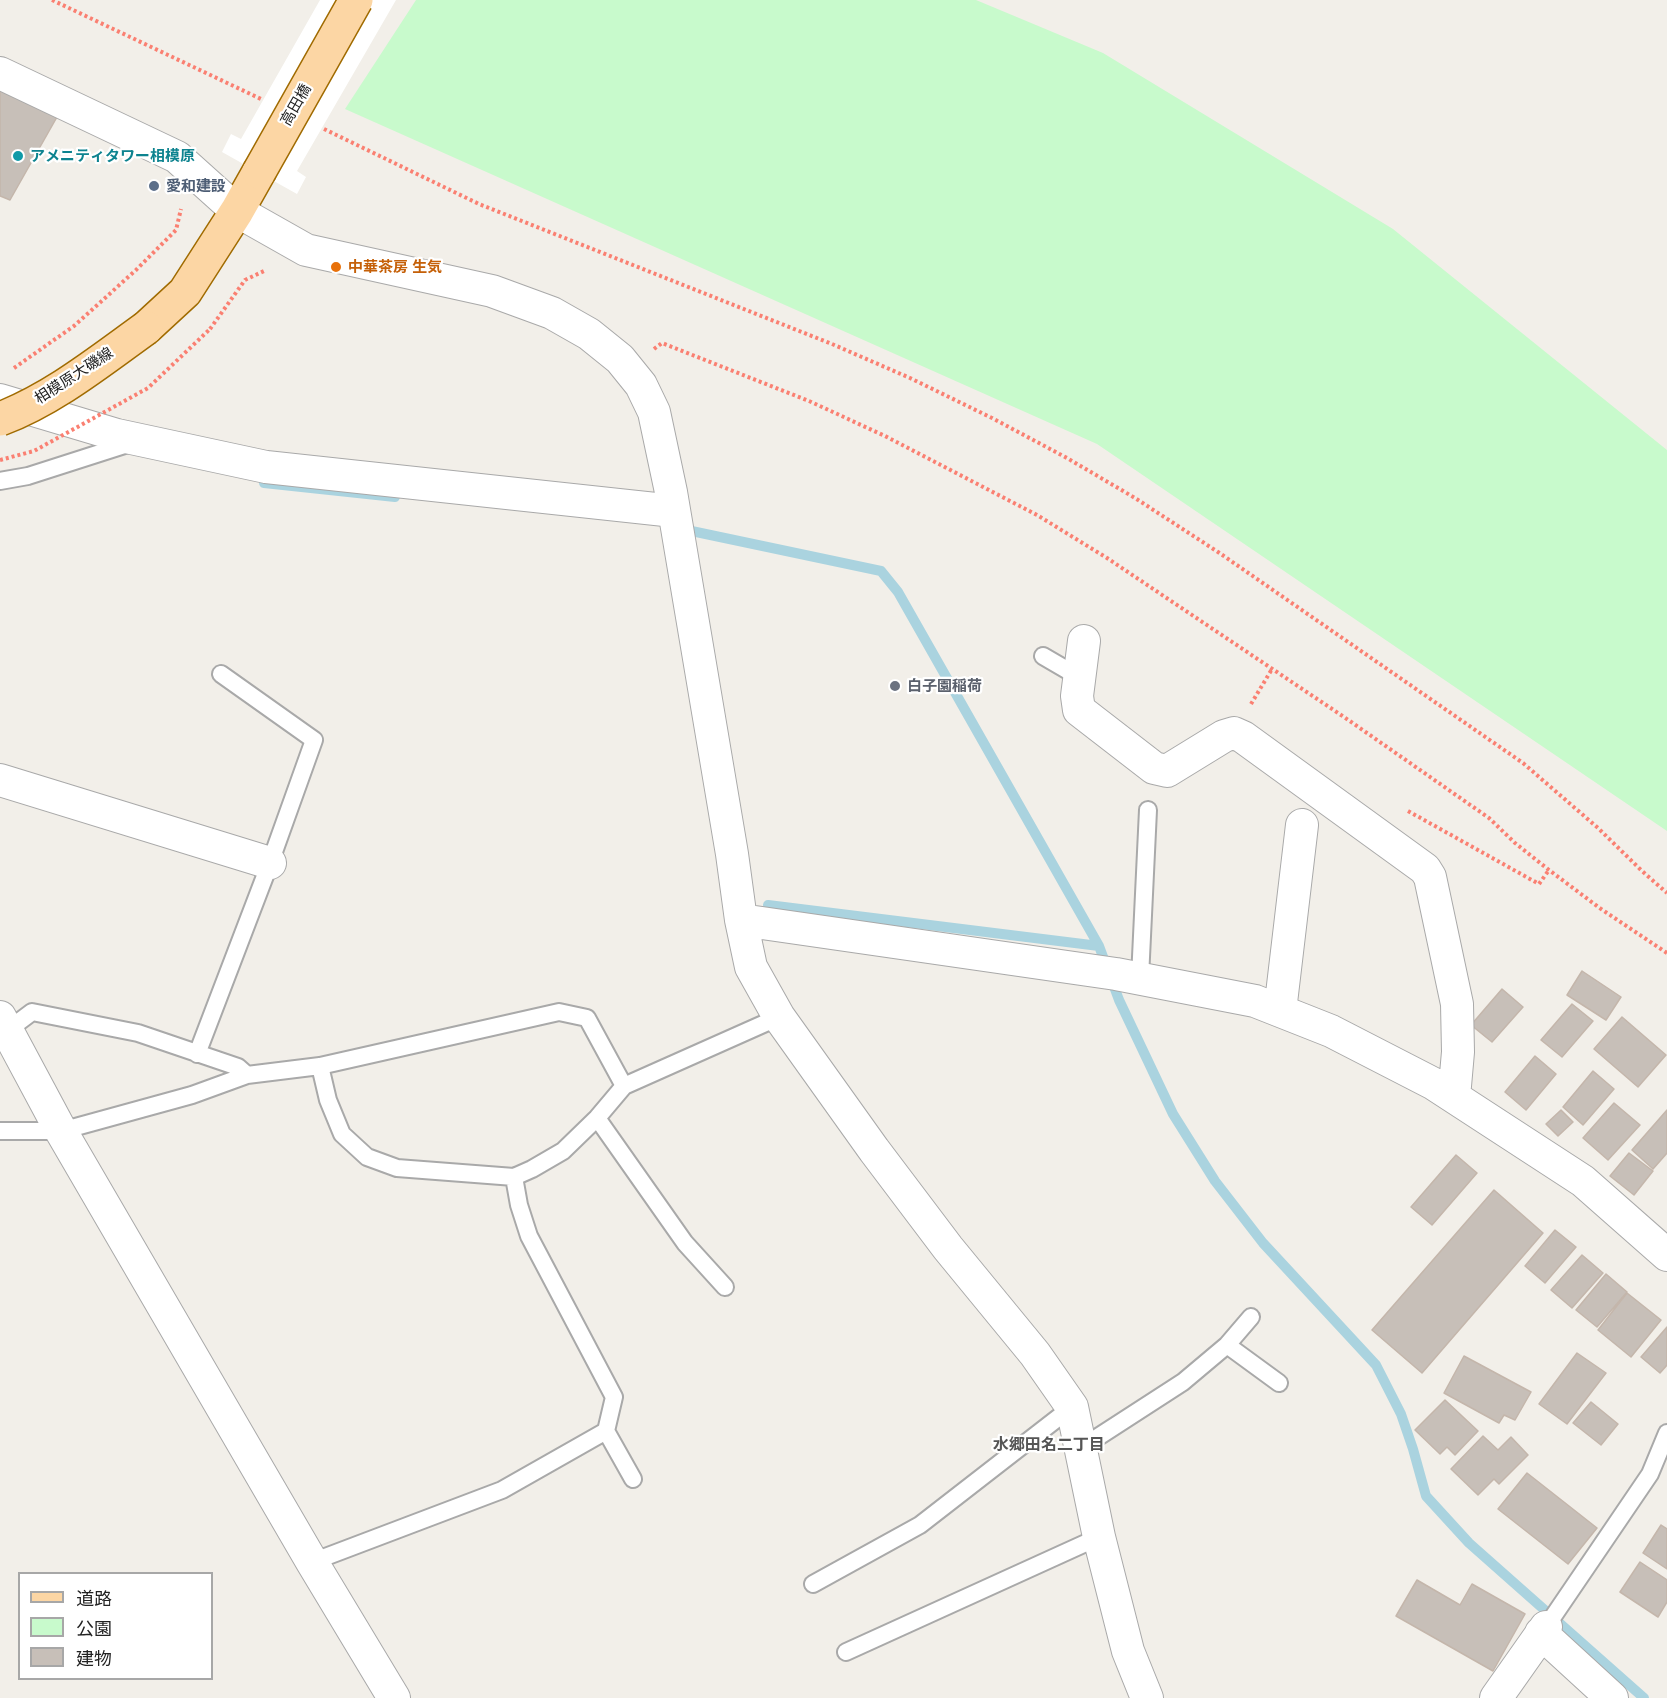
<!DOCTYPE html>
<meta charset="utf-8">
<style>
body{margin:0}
#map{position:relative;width:1667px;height:1698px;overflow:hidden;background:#f2efe9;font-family:Mulish,"Noto Sans JP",sans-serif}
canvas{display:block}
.legend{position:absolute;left:18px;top:1572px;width:195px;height:108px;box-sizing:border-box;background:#fff;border:2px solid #a7a7a7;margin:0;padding:8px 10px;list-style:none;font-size:18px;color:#222}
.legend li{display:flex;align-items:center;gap:12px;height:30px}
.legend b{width:30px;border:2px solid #a7a7a7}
</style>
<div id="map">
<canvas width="1667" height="1698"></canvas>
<ul class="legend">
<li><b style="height:8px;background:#fcd6a4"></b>道路</li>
<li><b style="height:16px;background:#c8facc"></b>公園</li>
<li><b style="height:16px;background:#c7bfb8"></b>建物</li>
</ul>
</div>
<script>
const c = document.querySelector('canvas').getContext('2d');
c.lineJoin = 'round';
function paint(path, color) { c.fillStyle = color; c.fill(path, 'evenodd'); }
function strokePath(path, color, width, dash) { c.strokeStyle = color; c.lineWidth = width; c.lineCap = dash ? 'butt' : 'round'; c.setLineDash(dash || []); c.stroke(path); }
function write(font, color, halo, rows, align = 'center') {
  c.font = font + ' Mulish,"Noto Sans JP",sans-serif'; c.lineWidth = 4.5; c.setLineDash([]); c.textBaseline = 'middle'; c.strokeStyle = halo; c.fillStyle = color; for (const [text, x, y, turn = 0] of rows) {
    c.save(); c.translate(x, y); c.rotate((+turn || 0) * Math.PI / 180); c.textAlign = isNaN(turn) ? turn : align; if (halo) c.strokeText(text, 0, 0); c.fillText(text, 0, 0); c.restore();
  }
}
paint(new Path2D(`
 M416,0H976L1103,53L1393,229L1667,450V831L1097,444L345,109Z`), '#c8facc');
paint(new Path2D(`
 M320,0H396L297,171L306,177L297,194L222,152L231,134L241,139Z`), '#fff');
strokePath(new Path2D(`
 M264,483L395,497
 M682,529L881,571L898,592L1099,946L1119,1000L1173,1114L1215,1181L1263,1243L1376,1365L1401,1414L1413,1449L1426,1496L1469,1543L1644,1698
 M768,905L1099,946`), '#aad3df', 10);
const building = new Path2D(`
 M0,85L57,117L10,200L0,196Z
 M1582,971L1621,997L1606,1020L1567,995Z
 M1502,989L1523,1007L1492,1042L1471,1025Z
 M1572,1004L1593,1021L1562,1057L1541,1040Z
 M1622,1017L1666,1055L1638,1087L1594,1049Z
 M1535,1056L1556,1074L1526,1110L1505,1092Z
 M1593,1071L1614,1089L1583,1125L1563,1107Z
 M1614,1103L1640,1125L1608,1160L1583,1138Z
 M1561,1110L1573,1122L1558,1136L1546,1124Z
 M1667,1110V1153L1653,1169L1632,1150Z
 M1629,1153L1653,1171L1634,1195L1610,1176Z
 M1456,1155L1477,1173L1432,1225L1411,1207Z
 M1494,1190L1543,1233L1422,1373L1372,1330Z
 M1555,1230L1576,1247L1545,1283L1525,1266Z
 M1582,1255L1603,1273L1572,1308L1551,1290Z
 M1606,1274L1627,1292L1597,1327L1576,1310Z
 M1627,1293L1661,1320L1631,1357L1598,1330Z
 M1667,1327V1365L1660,1373L1641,1357Z
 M1577,1353L1606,1373L1567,1424L1539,1404Z
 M1464,1356L1531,1392L1515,1420L1504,1415L1499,1423L1444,1393Z
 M1445,1400L1478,1431L1455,1455L1447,1447L1440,1454L1415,1430Z
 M1591,1402L1618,1424L1601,1445L1573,1423Z
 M1483,1436L1498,1450L1511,1437L1528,1455L1499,1484L1494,1479L1478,1495L1451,1469Z
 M1527,1473L1597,1528L1568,1564L1498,1509Z
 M1661,1525L1667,1529V1569L1643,1553Z
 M1640,1562L1667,1580V1602L1658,1617L1620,1592Z
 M1417,1580L1460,1605L1472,1584L1525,1614L1493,1671L1396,1616Z`);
paint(building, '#c7bfb8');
strokePath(building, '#c4b6ab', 1.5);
const lane = new Path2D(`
 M0,481L28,476L131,443
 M1043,656L1079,677
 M1140,978L1148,810
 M8,1030L32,1012L138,1033L238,1067L247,1075
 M197,1054L270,863L314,740L221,674
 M320,1066L328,1100L342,1134L367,1157L397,1168L514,1177L532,1169L563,1151L597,1118L624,1086L779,1017
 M597,1118L685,1243L725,1287
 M0,1131H61L192,1095L247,1075L320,1066L559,1012L587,1018L624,1086
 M1227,1345L1279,1383
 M606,1431L633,1479
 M1081,1448L1183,1382L1227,1345L1251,1317
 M312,1562L502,1490L606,1431L614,1397L529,1236L519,1205L514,1177
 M813,1584L920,1525L1072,1407
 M1546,1627L1650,1474L1667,1433
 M846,1652L1099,1537`);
const street = new Path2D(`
 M0,73L177,157L237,211L306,250L492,291L552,313L589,334L620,359L641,385L654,412L671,492L732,854L741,920L751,967L779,1017L874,1150L948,1248L1035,1354L1072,1407L1099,1537L1128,1651L1147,1698
 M0,400L117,435L266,467L674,511
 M1084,641L1077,696L1079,710L1154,768L1167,771L1224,736L1234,733L1243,737L1425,869L1430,877L1457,1004L1458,1052L1454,1097
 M0,780L270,863
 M741,920L1116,974L1255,1001L1331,1031L1434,1084L1583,1181L1667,1255
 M1280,1011L1302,825
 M0,1017L61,1131L312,1562L394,1698
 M1541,1633L1612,1698
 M1496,1698L1546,1627`);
const primary = new Path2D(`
 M146,328L185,292L237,211L259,172`);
strokePath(lane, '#a9a9a9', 20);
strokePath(street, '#a9a9a9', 34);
strokePath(primary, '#a06b00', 36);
strokePath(new Path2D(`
 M52,0L261,99
 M324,129L479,204L832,344L910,378L992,418L1067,458L1135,498L1218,552L1523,763L1598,828L1642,871L1667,893
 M210,329L245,280L264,271
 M654,349L662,343L809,401L885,436L1037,515L1107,558L1344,717L1489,818L1515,843L1549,870L1601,909L1667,953
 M14,368L74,326L136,270L176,230L181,209
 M1251,704L1272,669
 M1408,811L1539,884L1549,870`), '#fa8072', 4, [3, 3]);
strokePath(lane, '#fff', 16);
strokePath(street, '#fff', 32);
strokePath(primary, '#fcd6a4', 33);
const primaryBridge = new Path2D(`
 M259,172L356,0
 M0,419C53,399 100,361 146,328`);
strokePath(primaryBridge, '#a06b00', 36, []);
strokePath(new Path2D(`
 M0,460L34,451L148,388L210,329`), '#fa8072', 4, [3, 3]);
strokePath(primaryBridge, '#fcd6a4', 33);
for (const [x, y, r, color] of [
 [18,156,6,"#0f9aa8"],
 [154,186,6,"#5c6f8a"],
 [336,267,6,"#e8710a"],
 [895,686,6,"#6b7280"]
]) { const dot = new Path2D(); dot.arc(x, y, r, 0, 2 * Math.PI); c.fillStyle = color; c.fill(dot); strokePath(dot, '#fff', 2); }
write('15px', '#222', '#fff', [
 ["高田橋",296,105,-60],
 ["相模原大磯線",74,376,-33]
]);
write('bold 15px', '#0d838f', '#fff', [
 ["アメニティタワー相模原",30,156]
], 'left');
write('bold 15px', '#4e5e75', '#fff', [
 ["愛和建設",166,186]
], 'left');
write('bold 15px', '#c56008', '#fff', [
 ["中華茶房 生気",348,267]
], 'left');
write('bold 15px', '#5b616d', '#fff', [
 ["白子園稲荷",907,686]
], 'left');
write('bold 16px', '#555', '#fff', [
 ["水郷田名二丁目",1049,1445]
]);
</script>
